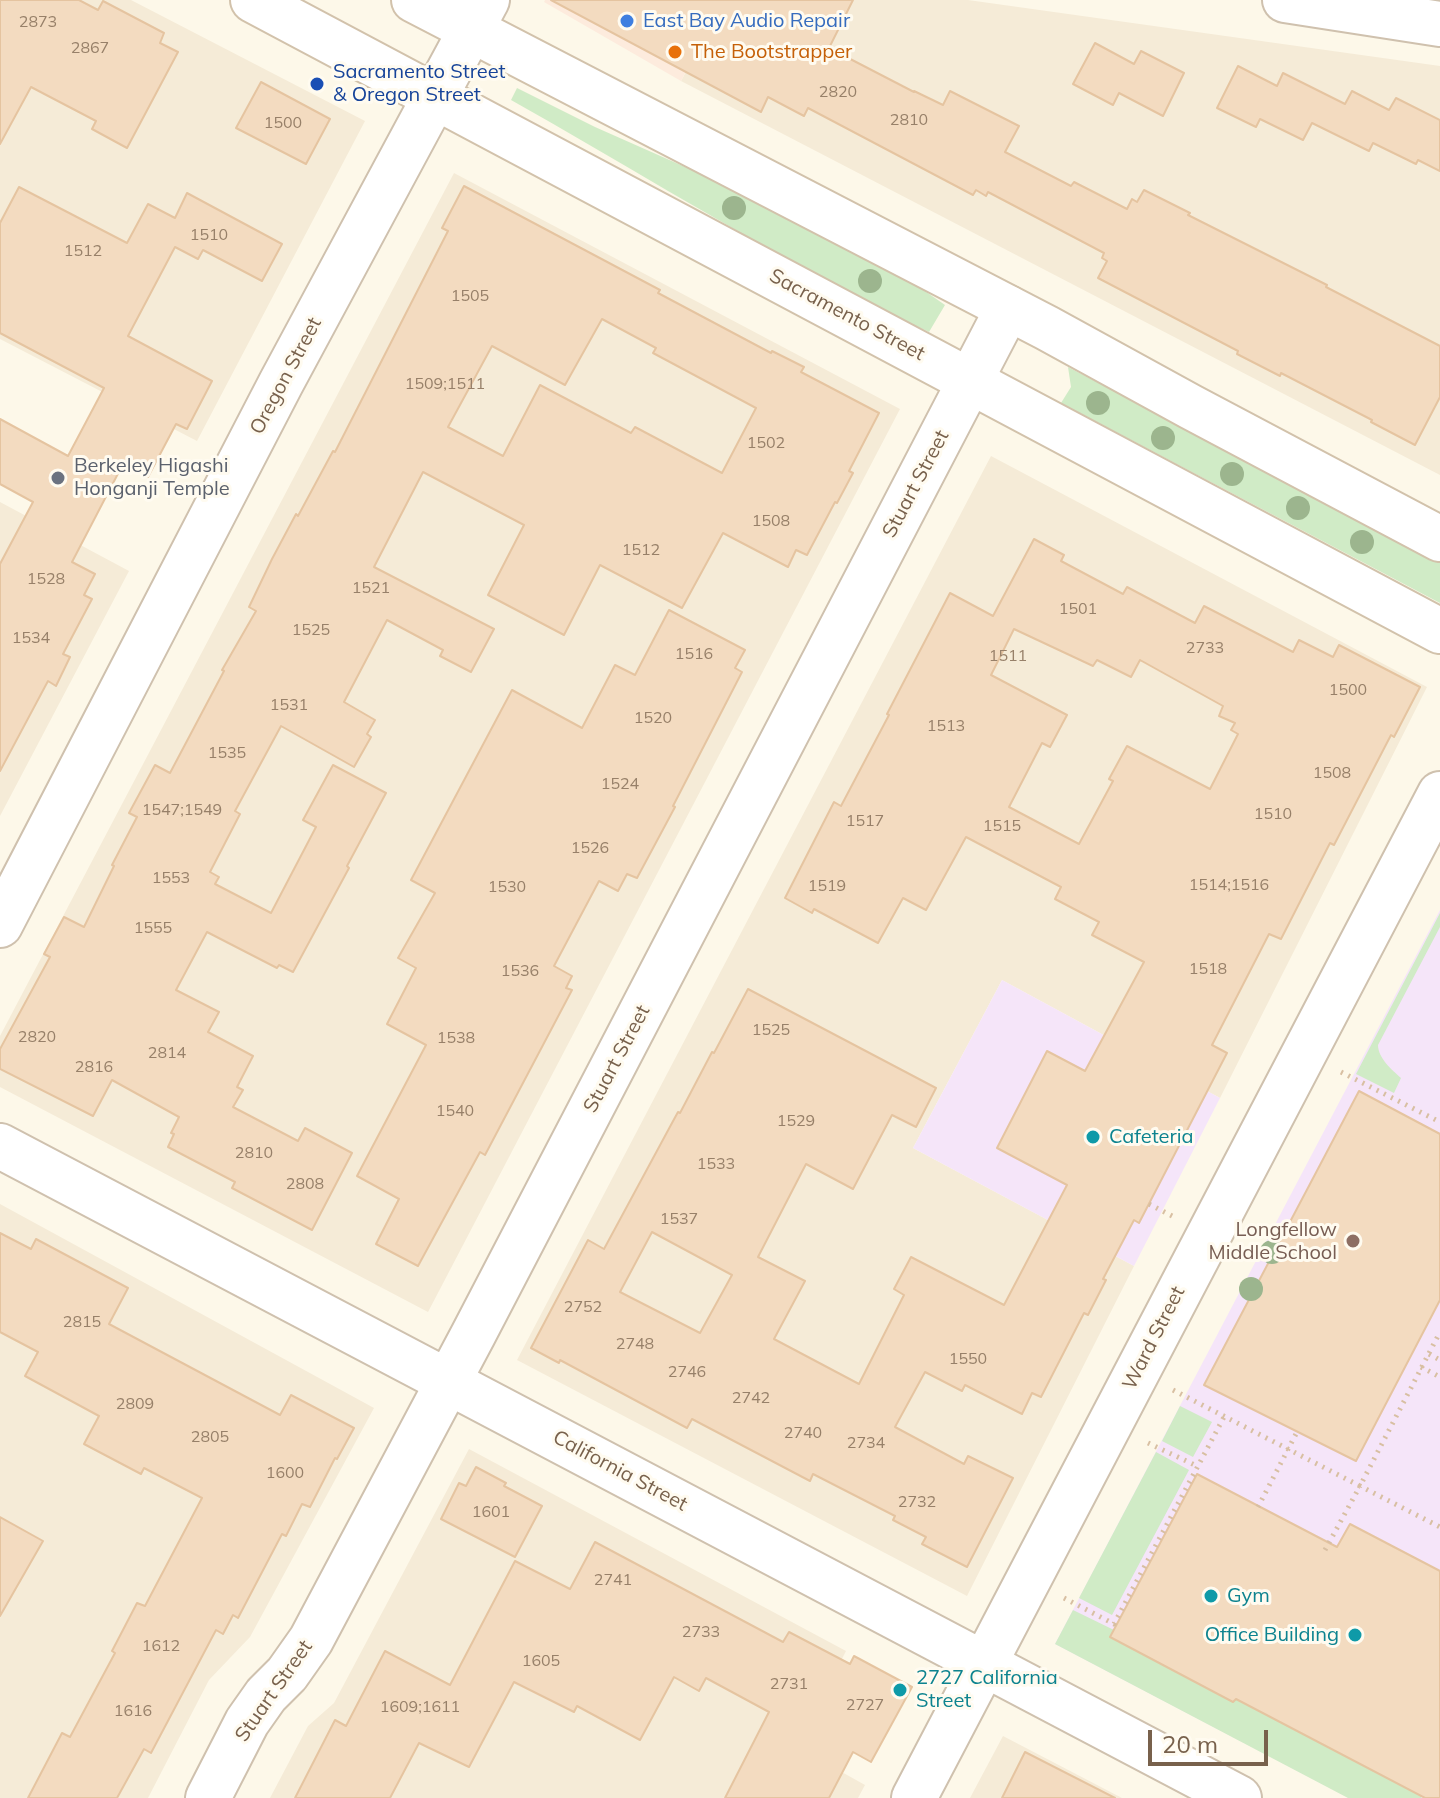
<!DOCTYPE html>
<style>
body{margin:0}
#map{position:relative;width:1440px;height:1798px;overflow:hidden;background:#fdf8e9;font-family:Mulish,sans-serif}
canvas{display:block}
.scale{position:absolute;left:1148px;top:1730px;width:120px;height:36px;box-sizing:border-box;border:4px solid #78614c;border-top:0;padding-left:10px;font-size:24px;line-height:28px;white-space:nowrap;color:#78614c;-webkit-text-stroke:6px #fffbf0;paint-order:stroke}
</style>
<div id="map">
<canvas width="1440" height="1798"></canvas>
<div class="scale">20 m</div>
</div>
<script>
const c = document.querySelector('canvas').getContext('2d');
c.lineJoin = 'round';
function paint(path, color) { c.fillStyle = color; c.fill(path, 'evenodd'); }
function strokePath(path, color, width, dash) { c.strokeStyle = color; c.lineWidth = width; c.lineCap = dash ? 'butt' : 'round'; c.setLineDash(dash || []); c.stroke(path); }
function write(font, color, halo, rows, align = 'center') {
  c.font = font + ' Mulish,sans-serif'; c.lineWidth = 6; c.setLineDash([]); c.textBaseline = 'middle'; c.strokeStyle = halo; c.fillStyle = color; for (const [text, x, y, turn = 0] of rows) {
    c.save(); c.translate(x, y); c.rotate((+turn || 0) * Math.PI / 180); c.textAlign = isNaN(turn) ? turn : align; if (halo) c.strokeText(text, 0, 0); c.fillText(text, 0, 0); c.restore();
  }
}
paint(new Path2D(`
 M0,0H131L365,121L197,441L0,339Z
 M723,0H968L1440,66V475L681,81Z
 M454,173L900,409L428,1312L0,1087V1036Z
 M991,456L1427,687L1220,1098L1002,980L913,1148L1134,1266L967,1596L517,1360Z
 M0,502L129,571L0,816Z
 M0,1204L374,1408L250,1637L209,1680L148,1798H0Z
 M469,1449L846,1651L797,1747L865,1785L858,1798H270L308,1726L334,1703Z
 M1003,1736L1122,1798H970Z`), '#f5ebd7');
paint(new Path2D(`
 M545,0H723L681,81L544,2Z`), '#fdebdd');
paint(new Path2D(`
 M1440,910V1798H1349L1055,1644Z
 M1002,980L1220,1098L1134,1266L913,1148Z`), '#f5e5f9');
paint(new Path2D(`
 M517,88L595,127L753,197L883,265L922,289L945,305L929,332C894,316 860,297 825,279C719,223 616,159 511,100Z
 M1068,367L1440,562V603L1061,403L1071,387Z
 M1440,913V927L1378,1045C1378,1058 1392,1070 1401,1078L1394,1093L1356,1074Z
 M1180,1406L1212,1422L1193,1457L1162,1441Z
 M1156,1452L1189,1470L1112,1615L1079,1598Z
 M1073,1610L1114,1630L1111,1638L1233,1702L1236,1699L1422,1796L1421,1798H1348L1055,1644Z`), '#d0ebc6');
const building = new Path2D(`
 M0,0H79L98,10L103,1L164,33L160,43L178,52L127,148L92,129L96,121L31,87L0,144Z
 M551,0H853L829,48L914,92V91L943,105L950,91L1019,126L1005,152L1071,186L1074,182L1127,209L1132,199L1137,202L1144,190L1190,213L1188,215L1327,285L1326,287L1440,346V397L1415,445L1371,422L1372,420L1281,373L1280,376L1237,354L1238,351L1098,278L1107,261L1102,258L1104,253L988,192L986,196L976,190L973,195L808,108L804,116L768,97L761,112Z
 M1095,43L1134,64L1141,51L1184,73L1163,116L1119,93L1113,105L1073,84Z
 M1238,66L1277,86L1283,73L1345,104L1352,91L1389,110L1396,98L1440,120V171L1418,160L1416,164L1373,143L1369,151L1312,123L1303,140L1260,119L1256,127L1217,108Z
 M261,82L330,119L306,164L236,128Z
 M464,186L660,290L658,293L771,353L772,351L804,367L801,372L879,413L849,471L853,473L837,503L835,502L807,555L796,550L788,567L723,533L682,608L600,565L564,635L488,595L524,525L423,472L374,567L494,629L471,672L440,656L443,650L387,620L344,702L375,720L367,734L371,737L354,767L281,726L235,811L240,814L210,872L219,877L215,884L271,913L316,827L303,820L333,765L386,793L347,866L349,868L293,972L279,965L277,968L207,932L176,990L219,1012L208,1032L253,1056L237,1087L243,1090L233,1107L298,1141L305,1128L352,1153L312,1230L232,1188L235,1182L168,1147L174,1134L171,1133L179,1117L112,1080L93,1116L0,1069V1049L50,957L44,954L64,917L84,927L114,866L112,865L137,817L129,813L155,765L170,773L224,671L222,670L256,611L249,607L272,559L296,514L298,516L333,451L335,452L448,231L442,228ZM602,319L656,348L653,353L756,408L722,473L635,427L631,433L540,385L503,456L448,427L492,346L565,385Z
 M19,187L127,243L148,204L175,218L187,193L282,244L262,281L203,250L198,259L175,247L128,336L212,381L187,429L176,424L148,477L123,464L72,562L95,574L84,595L92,599L63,654L70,657L56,686L48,681L0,771V564L33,502L0,484V419L68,456L104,388L0,333V223Z
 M1034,539L1064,555L1061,561L1123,594L1127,587L1195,623L1204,606L1293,652L1299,640L1333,657L1339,645L1420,687L1394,737L1391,735L1334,845L1330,843L1281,939L1269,934L1212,1045L1227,1053L1139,1223L1134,1220L1103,1279L1106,1280L1088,1315L1084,1313L1041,1397L1032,1393L1022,1414L965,1385L962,1391L925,1372L895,1427L964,1464L968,1456L1013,1478L967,1567L922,1544L926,1537L893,1520L895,1516L813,1474L810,1481L692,1419L687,1428L560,1360L559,1363L531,1348L588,1240L604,1249L672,1123L678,1112L680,1113L712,1052L714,1053L748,989L936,1088L916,1127L892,1115L853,1189L806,1164L758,1257L805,1281L774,1339L859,1384L904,1295L894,1289L911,1257L1004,1305L1067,1185L997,1148L1047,1051L1085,1071L1144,962L1092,935L1099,922L1055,899L1061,887L966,837L926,910L903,898L878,943L814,909L812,913L785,898L834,802L841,806L889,715L887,714L950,593L993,616ZM1014,629L1093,666L1097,660L1131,677L1140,660L1223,706L1219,716L1235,723L1231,730L1238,734L1210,789L1127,746L1109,779L1113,781L1079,844L1009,807L1042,743L1050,747L1067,715L991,675ZM652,1232L732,1275L700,1333L620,1292Z
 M669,610L745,650L735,668L742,672L673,806L675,807L637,878L627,874L618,891L599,881L554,966L572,976L566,988L572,990L485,1155L480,1152L418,1266L376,1244L399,1199L357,1176L426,1045L387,1024L416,968L398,958L435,893L411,880L512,690L582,728L615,665L635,675Z
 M1359,1091L1440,1134V1300L1356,1461L1204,1385Z
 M0,1233L31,1249L36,1239L128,1288L109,1324L280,1415L291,1395L354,1428L337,1459L335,1458L310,1507L302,1504L286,1536L282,1534L238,1618L233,1615L223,1634L216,1630L151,1753L144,1749L117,1798H28L62,1733L70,1737L115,1653L112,1651L137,1603L145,1606L202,1498L144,1468L141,1474L84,1444L99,1416L25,1376L38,1352L0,1332Z
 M476,1467L506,1483L504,1486L542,1506L515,1557L441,1519L459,1483L466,1486Z
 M1197,1474L1337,1547L1350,1524L1440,1571V1798H1425L1236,1699L1233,1702L1110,1637Z
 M0,1517L43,1541L0,1616Z
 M595,1542L783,1642L789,1632L850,1664L854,1656L912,1687L871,1762L853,1752L829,1798H725L769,1712L706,1678L699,1691L674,1677L640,1740L577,1706L574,1712L514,1682L469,1767L419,1743L390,1798H295L335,1720L346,1726L385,1651L450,1685L515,1561L570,1589Z
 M1025,1752L1115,1798H1002Z`);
paint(building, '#f3dbc0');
strokePath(building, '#e5c4a0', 2);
const street = new Path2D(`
 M1285,0L1440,24
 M0,925L281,383L487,0
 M0,1146L1239,1798
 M208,1798L247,1722L266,1695L287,1674L311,1640L473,1335L1008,308
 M914,1798L1440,794`);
const secondary = new Path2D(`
 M253,0L1440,631
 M414,0L1047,328L1191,407L1440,539`);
strokePath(street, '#cfc1ae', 48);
strokePath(secondary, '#d2c2ab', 48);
strokePath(new Path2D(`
 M1341,1072L1440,1122
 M1149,1204L1174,1217
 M1429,1354L1440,1360
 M1421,1367L1440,1377
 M1173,1390L1360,1486L1440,1332
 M1148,1443L1197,1466
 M1258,1507L1297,1432
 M1325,1550L1360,1486L1440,1527
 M1064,1598L1114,1624L1224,1417`), '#d8bfa2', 5, [2, 6]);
strokePath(street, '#fff', 44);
strokePath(secondary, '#fff', 44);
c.fillStyle = '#9cb58e';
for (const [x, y] of [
 [734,208],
 [870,281],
 [1098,403],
 [1163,438],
 [1232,474],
 [1298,508],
 [1362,542],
 [1272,1252],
 [1251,1289]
]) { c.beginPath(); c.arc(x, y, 12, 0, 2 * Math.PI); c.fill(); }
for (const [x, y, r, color] of [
 [627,21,8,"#3f7fe0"],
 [675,52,8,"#e8710a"],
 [317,84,8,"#1a4fb4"],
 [58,478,8,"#6b7280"],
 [1093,1137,8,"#0f9aa8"],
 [1353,1241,8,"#8d6e63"],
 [1211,1596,8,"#0f9aa8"],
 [1355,1635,8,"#0f9aa8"],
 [900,1690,8,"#0f9aa8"]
]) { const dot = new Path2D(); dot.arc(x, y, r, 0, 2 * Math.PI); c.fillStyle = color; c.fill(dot); strokePath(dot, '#fffbf0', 3); }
write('16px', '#978069', null, [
 ["2873",38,22],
 ["2867",90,48],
 ["2820",838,92],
 ["2810",909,120],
 ["1500",283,123],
 ["1510",209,235],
 ["1512",83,251],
 ["1505",470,296],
 ["1509;1511",445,384],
 ["1502",766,443],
 ["1508",771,521],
 ["1512",641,550],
 ["1528",46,579],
 ["1521",371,588],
 ["1501",1078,609],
 ["1525",311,630],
 ["1534",31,638],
 ["2733",1205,648],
 ["1516",694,654],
 ["1511",1008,656],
 ["1500",1348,690],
 ["1531",289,705],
 ["1520",653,718],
 ["1513",946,726],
 ["1535",227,753],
 ["1508",1332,773],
 ["1524",620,784],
 ["1547;1549",182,810],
 ["1510",1273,814],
 ["1517",865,821],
 ["1515",1002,826],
 ["1526",590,848],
 ["1553",171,878],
 ["1514;1516",1229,885],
 ["1519",827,886],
 ["1530",507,887],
 ["1555",153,928],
 ["1518",1208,969],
 ["1536",520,971],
 ["1525",771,1030],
 ["2820",37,1037],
 ["1538",456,1038],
 ["2814",167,1053],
 ["2816",94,1067],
 ["1540",455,1111],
 ["1529",796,1121],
 ["2810",254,1153],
 ["1533",716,1164],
 ["2808",305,1184],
 ["1537",679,1219],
 ["2752",583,1307],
 ["2815",82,1322],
 ["2748",635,1344],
 ["1550",968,1359],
 ["2746",687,1372],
 ["2742",751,1398],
 ["2809",135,1404],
 ["2740",803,1433],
 ["2805",210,1437],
 ["2734",866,1443],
 ["1600",285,1473],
 ["2732",917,1502],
 ["1601",491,1512],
 ["2741",613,1580],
 ["2733",701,1632],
 ["1612",161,1646],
 ["1605",541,1661],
 ["2731",789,1684],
 ["2727",865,1705],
 ["1609;1611",420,1707],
 ["1616",133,1711]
]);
write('20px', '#366cbe', '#fffbf0', [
 ["East Bay Audio Repair",643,21]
], 'left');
write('20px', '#c56008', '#fffbf0', [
 ["The Bootstrapper",691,52]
], 'left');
write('20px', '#164399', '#fffbf0', [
 ["Sacramento Street",333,72],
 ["& Oregon Street",333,95]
], 'left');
write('20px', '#78614c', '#fffbf0', [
 ["Sacramento Street",847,315,28],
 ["Oregon Street",286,376,-62],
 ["Stuart Street",916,484,-62],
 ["Stuart Street",617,1059,-62],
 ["Ward Street",1154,1338,-63],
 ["California Street",620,1471,28],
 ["Stuart Street",274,1691,-55]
]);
write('20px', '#5b616d', '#fffbf0', [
 ["Berkeley Higashi",74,466],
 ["Honganji Temple",74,489]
], 'left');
write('20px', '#0d838f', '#fffbf0', [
 ["Cafeteria",1109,1137],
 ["Gym",1227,1596],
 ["Office Building",1339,1635,"right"],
 ["2727 California",916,1678],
 ["Street",916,1701]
], 'left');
write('20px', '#785e54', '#fffbf0', [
 ["Longfellow",1337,1230],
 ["Middle School",1337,1253]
], 'right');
</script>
